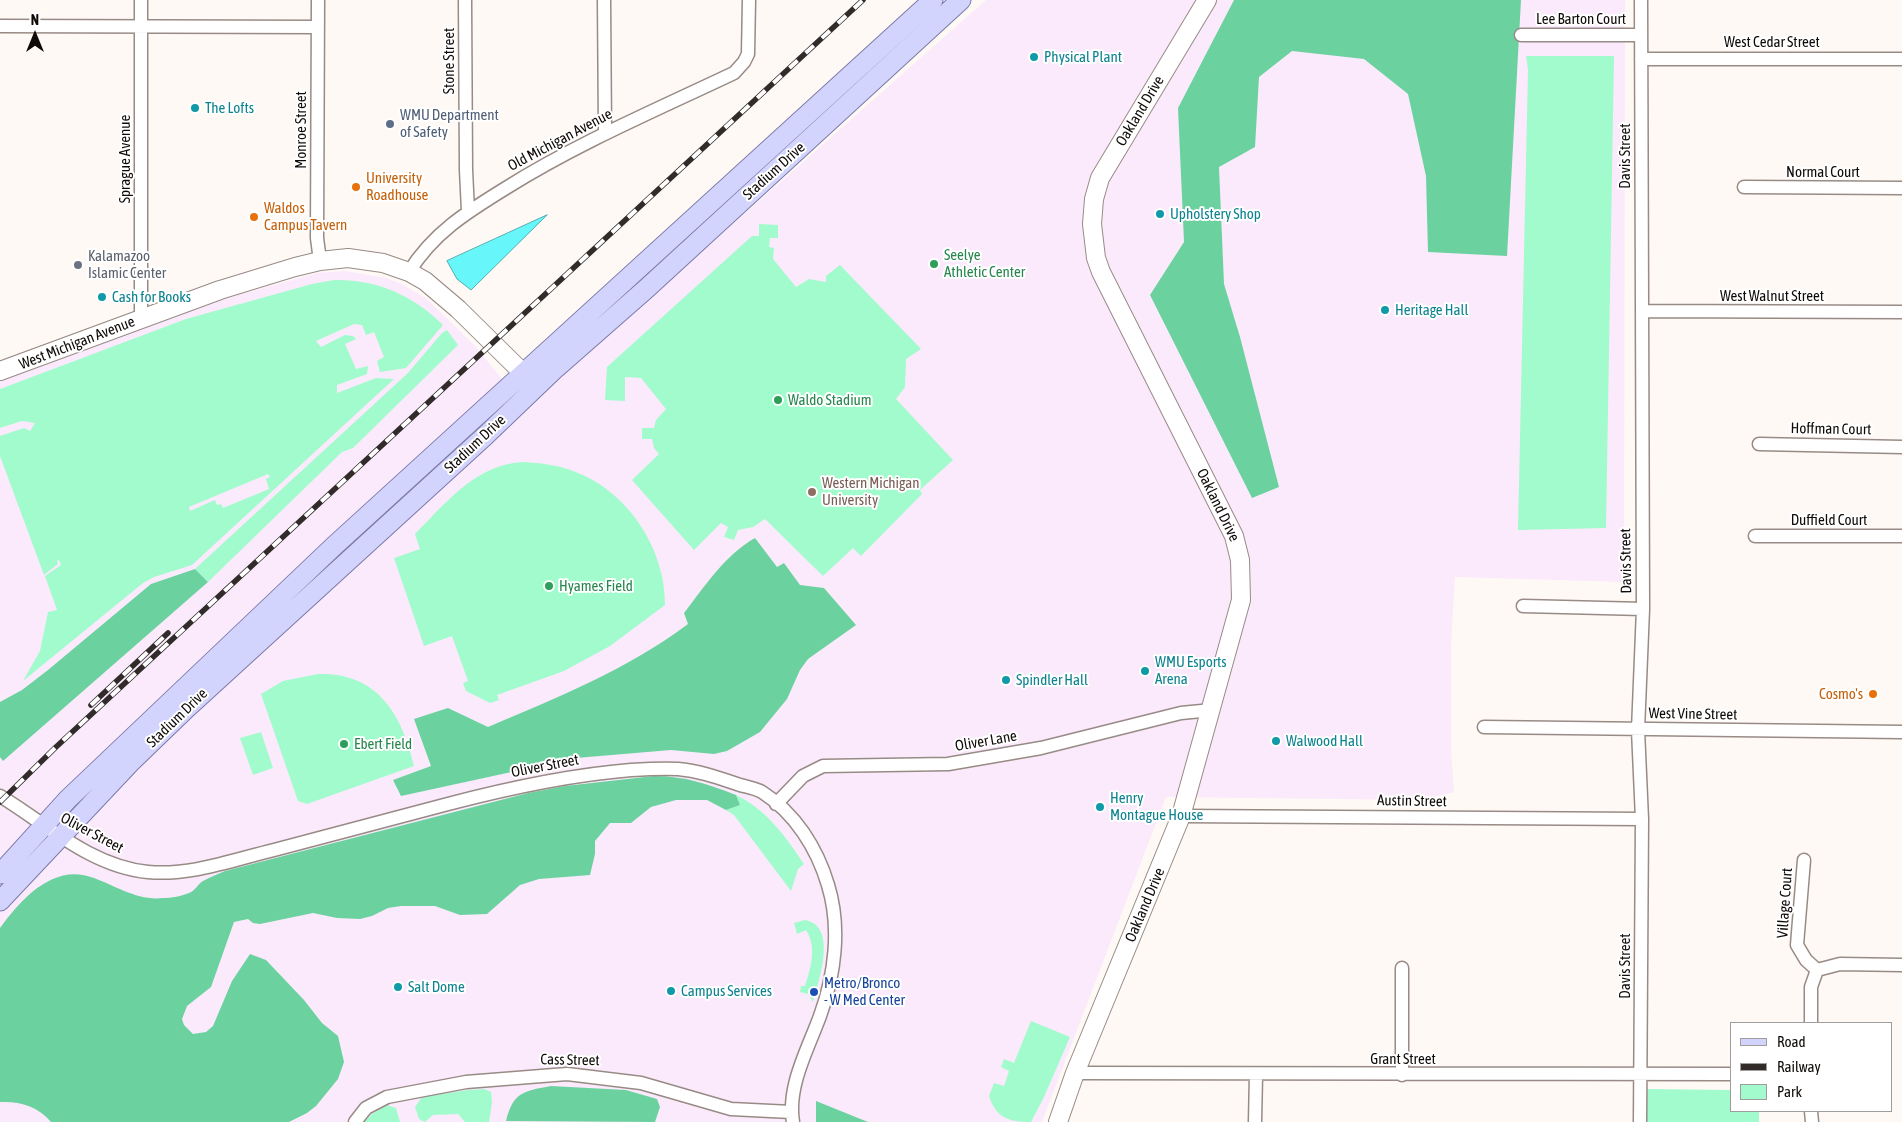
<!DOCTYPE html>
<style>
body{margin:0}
#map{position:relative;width:1902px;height:1122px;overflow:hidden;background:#fff9f6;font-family:"Asap Condensed",sans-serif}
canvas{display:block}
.legend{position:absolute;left:1730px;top:1022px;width:162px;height:90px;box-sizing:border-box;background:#fff;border:1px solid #9f9d9c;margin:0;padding:6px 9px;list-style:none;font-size:15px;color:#0f0a08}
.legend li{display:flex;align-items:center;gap:10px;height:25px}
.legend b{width:25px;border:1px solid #9f9d9c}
.north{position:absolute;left:10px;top:10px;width:50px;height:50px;-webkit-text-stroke:4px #fff;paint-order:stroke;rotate:0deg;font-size:14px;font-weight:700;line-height:20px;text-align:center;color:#0f0a08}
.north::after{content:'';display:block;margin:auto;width:18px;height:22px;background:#0f0a08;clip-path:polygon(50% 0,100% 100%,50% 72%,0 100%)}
</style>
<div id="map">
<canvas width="1902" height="1122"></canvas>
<ul class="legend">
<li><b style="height:6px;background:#d3d4fd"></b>Road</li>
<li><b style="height:6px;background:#312c2a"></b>Railway</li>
<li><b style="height:14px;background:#a2fbcc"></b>Park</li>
</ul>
<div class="north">N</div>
</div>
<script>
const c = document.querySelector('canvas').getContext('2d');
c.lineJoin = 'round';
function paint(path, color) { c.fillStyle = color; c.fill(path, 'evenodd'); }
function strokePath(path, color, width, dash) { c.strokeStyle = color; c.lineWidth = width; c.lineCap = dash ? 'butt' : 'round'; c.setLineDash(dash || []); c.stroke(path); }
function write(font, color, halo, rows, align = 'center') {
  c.font = font + ' "Asap Condensed",sans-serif'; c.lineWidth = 4; c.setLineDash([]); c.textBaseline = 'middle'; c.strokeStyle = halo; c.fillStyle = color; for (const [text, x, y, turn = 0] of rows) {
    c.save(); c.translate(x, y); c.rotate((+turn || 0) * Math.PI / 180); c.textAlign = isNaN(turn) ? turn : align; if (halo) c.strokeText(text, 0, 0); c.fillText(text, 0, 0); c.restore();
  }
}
paint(new Path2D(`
 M986,0H1625L1624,582L1455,577L1451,646V749L1454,792L1423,800L1166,797L1042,1122H0V381L213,302L317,273L345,271L386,278L402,284L428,300L473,344L526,407Z`), '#fbeafc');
paint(new Path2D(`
 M1526,56H1614L1606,528L1518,530L1528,70Z
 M759,224L778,225V238H770L769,247L774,248L773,259L796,287L809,279L826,282V276L840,265L921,349L906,359L905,387L896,399L953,460L920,490L922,494L861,556L853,548L823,576L765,519L753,527L738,530L734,540L724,537L728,527L721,523L694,550L632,480L659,454L654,448L652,439H642V428H654L656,420L666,409L641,378L625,377V401L605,400L607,367L752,236H759Z
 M334,280C376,279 413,295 443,325L406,368L380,372L377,361L384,357L374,332L366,335L362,325L354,324L316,341L321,347L345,335L353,336L356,339L345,344L356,369L368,366L367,374L337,385V393L376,378L394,379L192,565L154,577L143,583L23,681L40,651L48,612L57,610L45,576L61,565L59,560L57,561L58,564L44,575L0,456V436L24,428L30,431L35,423L22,421L0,428V389L186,319L312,284ZM268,474L270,477L266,479L269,489L223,508L221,504L217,505L215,500L190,511L189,507Z
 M447,330L458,345L353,448L342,452L208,582L195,569L408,373L442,333Z
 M522,462C541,463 560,465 578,473C629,493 666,551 665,605L610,646L564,671L497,695L499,700L490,703L466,691L463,683L468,681L452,636L424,646L394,558L420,549L415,534C446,503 475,465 522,462Z
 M318,674C377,672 402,714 414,766L307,804L298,801L261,694L283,681Z
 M261,732L273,768L253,775L240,738Z
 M736,795C767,810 785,836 804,864L798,869L791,891L734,815L726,810L740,805Z
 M805,920C838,926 819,980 813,1002L808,994L800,992L801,986H805C811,968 817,947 806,930L797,934L794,923Z
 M1031,1021L1070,1037L1044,1097L1031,1122C1009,1122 996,1118 989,1096L994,1083L1004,1086L1009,1071L1001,1067L1004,1059L1014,1063Z
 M1646,1089L1731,1090V1111H1759V1122H1647Z
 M468,1090L484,1089L491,1092L492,1102L489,1122H465L458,1114L433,1115L425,1122L419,1119L415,1107L422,1097Z
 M387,1105L396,1108L400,1122H364L372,1114Z`), '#a2fbcc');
paint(new Path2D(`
 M1234,0H1521L1507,256L1428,252L1426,176L1408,94L1364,59L1292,51L1259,77L1255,147L1219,167L1224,284L1240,337L1279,487L1252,498L1150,295L1184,242L1178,108Z
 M755,538L777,567L784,563L800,585L824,588L856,625L808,659L800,670L787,699L760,732L727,751L714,754L671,750L576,758L401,796L393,780L431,766L414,719L448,708L488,727C557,698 628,669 688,624L684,613C705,586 725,555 755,538Z
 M195,569L208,582L3,761L0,757V702L22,690L48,670L151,584Z
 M654,776C685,776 708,784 736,795L740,805L726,810L707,800H676L651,807L631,823H610L595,841V854L590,875L539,879L520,885L487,914L460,915L435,906H401L388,908L372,916L360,919L337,918L313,913L260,924L253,923L248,919L234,922L211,987L187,1006L182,1019L184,1025L193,1034L206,1032L213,1026L232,981L250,954L266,960L304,1000L322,1023L338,1036L344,1062L338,1079L316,1106L307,1113L289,1122H51C38,1106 19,1101 0,1102V928C21,899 54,862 94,878C116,886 138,901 163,898C171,898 182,896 189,893C195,891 198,884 203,881C210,877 218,874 225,871L528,793L565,786Z
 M551,1086L626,1090L657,1099L660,1107L655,1122L506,1121C513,1092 524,1091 551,1086Z
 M816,1101L868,1122H816Z`), '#6bd29f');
const water = new Path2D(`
 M547,215L471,290L457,279L447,261Z`);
paint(water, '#67f6fa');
strokePath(water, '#4dafb1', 1);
const street = new Path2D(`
 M141,0V319
 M318,0L317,238L320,261
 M465,0L466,170L468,211
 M604,0L605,132
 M0,26L318,27
 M1521,35H1640
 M1641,59H1902
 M1744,187L1902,188
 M409,272C433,233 467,212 506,188C578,143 656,110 734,73L744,62L748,54L749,0
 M1642,311L1902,312
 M1759,444L1902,447
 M1755,536H1902
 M1523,606L1643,609
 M1484,727L1902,732
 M0,796C46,824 92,867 148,872C190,876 233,860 274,850C332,835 390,819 448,804C509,788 569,775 631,770C647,769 663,768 678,769C700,771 719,778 740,785C747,787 755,788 762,792C795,813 817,848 828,885C841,927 835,975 820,1016C808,1049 787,1086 793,1122
 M776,804L803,776L823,766L948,764L1041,748L1181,713L1212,710
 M1181,816L1642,819
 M1804,860L1797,945L1806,960L1817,970
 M1811,1023V987L1817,970L1840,964L1902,965
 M1075,1073L1731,1074
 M1402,1075V968
 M1811,1111L1812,1122
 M355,1122L366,1108L387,1097L466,1082L567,1074L641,1083L731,1109L791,1112
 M1255,1122L1256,1075
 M1640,1122L1642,819L1638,730L1643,609L1641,0`);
const secondary = new Path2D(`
 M0,371L220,290L295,267L320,261L348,258L383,263L409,272L425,281L458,309L524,374
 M1058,1122L1075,1073L1181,816L1241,600L1240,560L1234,536L1101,272L1096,258L1092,224L1094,199L1100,178L1207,0`);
const primary = new Path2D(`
 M0,874L68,799L334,546L933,0
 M0,901L130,763L187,708L486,435L556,368L646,289L961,0`);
strokePath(street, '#988b85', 15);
strokePath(secondary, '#988b85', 20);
strokePath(primary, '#7b7aa7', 21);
strokePath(street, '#fff', 12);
strokePath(secondary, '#fff', 18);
strokePath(primary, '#d3d4fd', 19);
const rail = new Path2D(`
 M91,705L168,633
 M0,802L56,747L863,0`);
strokePath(rail, '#312c2a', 5.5);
strokePath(rail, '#fff', 4, [11]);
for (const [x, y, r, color] of [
 [1034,57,5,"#0f9aa8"],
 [195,108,5,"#0f9aa8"],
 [390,124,5,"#5c6f8a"],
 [356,187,5,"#e8710a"],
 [1160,214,5,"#0f9aa8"],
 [254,217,5,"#e8710a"],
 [934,264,5,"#2e9e5b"],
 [78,265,5,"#6b7280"],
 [102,297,5,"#0f9aa8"],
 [1385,310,5,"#0f9aa8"],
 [778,400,5,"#2e9e5b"],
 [812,492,5,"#8d6e63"],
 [549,586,5,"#2e9e5b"],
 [1145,671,5,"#0f9aa8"],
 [1006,680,5,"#0f9aa8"],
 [1873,694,5,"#e8710a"],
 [1276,741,5,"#0f9aa8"],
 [344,744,5,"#2e9e5b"],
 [1100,807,5,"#0f9aa8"],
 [398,987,5,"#0f9aa8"],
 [671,991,5,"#0f9aa8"],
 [814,992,5,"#1a4fb4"]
]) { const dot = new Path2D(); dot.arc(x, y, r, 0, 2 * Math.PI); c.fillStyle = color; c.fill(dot); strokePath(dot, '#fff', 2); }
write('15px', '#0f0a08', '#fff', [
 ["Lee Barton Court",1581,19],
 ["West Cedar Street",1772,42],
 ["Stone Street",449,61,-90],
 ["Oakland Drive",1140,111,-59],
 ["Monroe Street",301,130,-90],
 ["Old Michigan Avenue",560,140,-28],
 ["Davis Street",1625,156,-90],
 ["Sprague Avenue",125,159,-90],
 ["Stadium Drive",774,171,-42],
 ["Normal Court",1823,172],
 ["West Walnut Street",1772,296],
 ["West Michigan Avenue",77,343,-21],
 ["Hoffman Court",1831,429,1],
 ["Stadium Drive",475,444,-43],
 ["Oakland Drive",1218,505,64],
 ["Duffield Court",1829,520],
 ["Davis Street",1626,561,-91],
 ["West Vine Street",1693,714,1],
 ["Stadium Drive",177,718,-44],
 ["Oliver Lane",986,741,-10],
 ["Oliver Street",545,766,-11],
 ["Austin Street",1412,801,1],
 ["Oliver Street",92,833,28],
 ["Village Court",1785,903,-86],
 ["Oakland Drive",1145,905,-67],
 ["Davis Street",1625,966,-90],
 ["Grant Street",1403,1059],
 ["Cass Street",570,1060,1]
]);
write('15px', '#0d838f', '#fff', [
 ["Physical Plant",1044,57],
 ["The Lofts",205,108],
 ["Upholstery Shop",1170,214],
 ["Cash for Books",112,297],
 ["Heritage Hall",1395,310],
 ["WMU Esports",1155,662],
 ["Arena",1155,679],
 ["Spindler Hall",1016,680],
 ["Walwood Hall",1286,741],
 ["Henry",1110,798],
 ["Montague House",1110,815],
 ["Salt Dome",408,987],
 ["Campus Services",681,991]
], 'left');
write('15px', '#4e5e75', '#fff', [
 ["WMU Department",400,115],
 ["of Safety",400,132]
], 'left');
write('15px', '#c56008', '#fff', [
 ["University",366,178],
 ["Roadhouse",366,195],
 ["Waldos",264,208],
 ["Campus Tavern",264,225],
 ["Cosmo's",1863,694,"right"]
], 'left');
write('15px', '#27864d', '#fff', [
 ["Seelye",944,255],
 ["Athletic Center",944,272],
 ["Waldo Stadium",788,400],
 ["Hyames Field",559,586],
 ["Ebert Field",354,744]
], 'left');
write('15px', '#5b616d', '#fff', [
 ["Kalamazoo",88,256],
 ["Islamic Center",88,273]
], 'left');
write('15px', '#785e54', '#fff', [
 ["Western Michigan",822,483],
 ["University",822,500]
], 'left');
write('15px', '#164399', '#fff', [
 ["Metro/Bronco",824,983],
 ["- W Med Center",824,1000]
], 'left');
</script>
